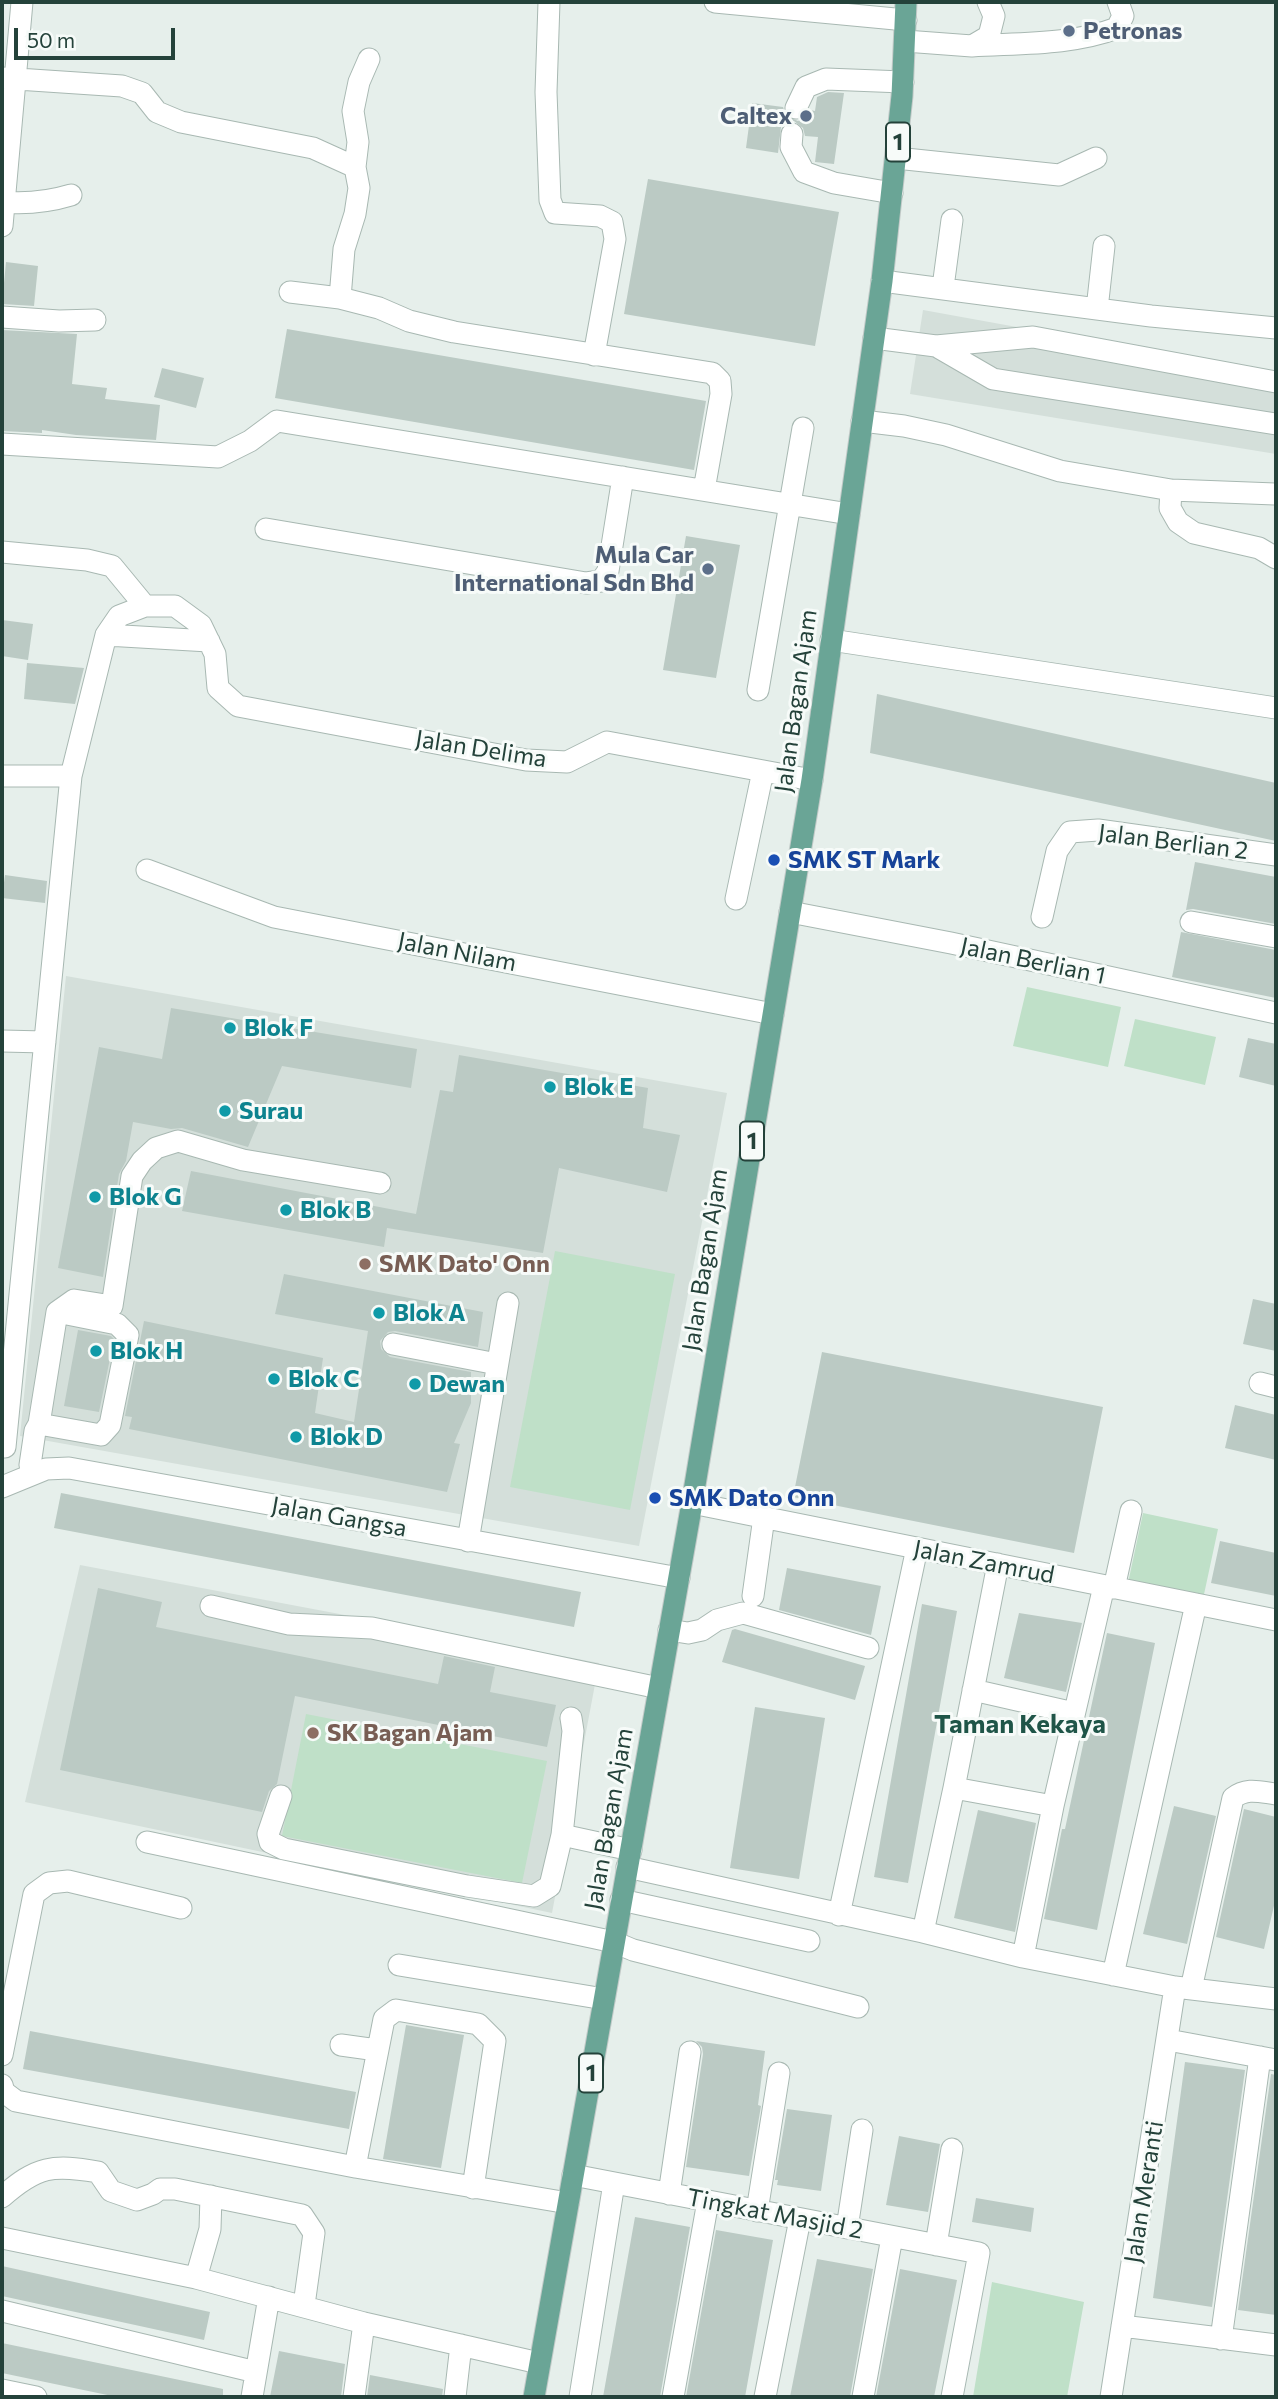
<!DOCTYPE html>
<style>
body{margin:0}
#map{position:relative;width:1278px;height:2399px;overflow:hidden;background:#e6efeb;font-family:Commissioner,sans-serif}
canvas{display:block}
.frame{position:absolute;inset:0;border:4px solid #24423a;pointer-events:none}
.scale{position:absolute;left:14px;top:28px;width:161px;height:32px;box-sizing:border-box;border:4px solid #24423a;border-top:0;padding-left:9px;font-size:21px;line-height:24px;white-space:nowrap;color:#24423a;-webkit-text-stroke:5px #f7fbf9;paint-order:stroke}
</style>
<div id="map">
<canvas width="1278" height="2399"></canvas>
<div class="frame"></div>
<div class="scale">50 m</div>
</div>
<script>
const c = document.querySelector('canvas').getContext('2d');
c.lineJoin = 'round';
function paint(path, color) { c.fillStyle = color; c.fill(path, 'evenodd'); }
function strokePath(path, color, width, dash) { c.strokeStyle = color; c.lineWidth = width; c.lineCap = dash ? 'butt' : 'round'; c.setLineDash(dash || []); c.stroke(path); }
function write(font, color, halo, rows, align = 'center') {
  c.font = font + ' Commissioner,sans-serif'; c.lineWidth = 6; c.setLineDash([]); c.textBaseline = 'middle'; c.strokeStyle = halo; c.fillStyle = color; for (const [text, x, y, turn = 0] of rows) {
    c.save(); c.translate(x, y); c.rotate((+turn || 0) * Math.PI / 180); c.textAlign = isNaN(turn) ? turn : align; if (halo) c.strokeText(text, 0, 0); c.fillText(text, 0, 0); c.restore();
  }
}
paint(new Path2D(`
 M923,310L1276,374V454L910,394Z
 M66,976L727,1093L639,1546L20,1436Z
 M80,1565L599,1663L552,1913L25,1802Z`), '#d4dfda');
paint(new Path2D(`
 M1027,987L1121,1007L1108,1067L1013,1046Z
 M1135,1019L1216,1037L1205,1085L1124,1066Z
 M555,1251L675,1274L630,1510L510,1487Z
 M1143,1513L1218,1529L1203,1599L1128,1583Z
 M306,1714L547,1761L522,1883L282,1836Z
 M992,2282L1084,2302L1067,2397H973Z`), '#bfe0c8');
paint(new Path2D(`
 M828,92L844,93L834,164L815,162L818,137L805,136L803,128L794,121L786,123L781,127L778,153L746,148L752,103L783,107L786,116L798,121L804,118L810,110L815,111L817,97Z
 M648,179L839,212L815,346L624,314Z
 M6,262L38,266L34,306L2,304Z
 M287,329L706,401L694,470L275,398Z
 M2,330L77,334L72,384L107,388L105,399L160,405L156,440L76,435L42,430V433L2,431Z
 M162,368L204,378L196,408L154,397Z
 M686,536L740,545L716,678L663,670Z
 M2,620L33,624L28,660L2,656Z
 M27,663L84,668L75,704L24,699Z
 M877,694L1276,783V841L870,753Z
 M1195,862L1276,877V924L1193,909L1186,910Z
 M5,875L47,881L45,903L2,898Z
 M1181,932L1276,950V998L1172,977Z
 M171,1008L417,1049L411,1088L282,1066L248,1147L182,1128L171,1129L133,1122L126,1161L119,1174L103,1277L58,1268L99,1047L162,1059Z
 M1248,1038L1276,1044V1086L1239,1077Z
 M459,1055L648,1088L643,1128L680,1135L667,1192L559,1168L543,1253L387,1228L384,1247L182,1211L191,1171L416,1214L440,1090L453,1092Z
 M284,1274L483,1312L478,1347L395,1331L388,1332L380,1341L381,1349L390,1357L471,1372V1403L454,1443L460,1444L447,1492L129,1429L132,1417L125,1416L144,1321L323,1358L315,1413L354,1422L368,1331L275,1314Z
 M1253,1299L1276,1304V1351L1243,1344Z
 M78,1330L111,1336L114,1339L99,1412L64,1406Z
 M822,1352L1103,1407L1074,1553L793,1497Z
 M1235,1405L1276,1415V1460L1225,1448Z
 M61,1493L581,1592L574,1627L54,1528Z
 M1220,1541L1276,1553V1596L1211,1583Z
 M787,1568L881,1586L871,1635L779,1610Z
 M98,1588L162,1602L156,1627L438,1684L444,1656L495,1667L490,1692L556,1705L547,1747L295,1696L277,1784L269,1791L262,1812L60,1770Z
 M922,1604L957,1611L908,1883L874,1877Z
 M1019,1613L1082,1623L1066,1692L1004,1678Z
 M735,1629L865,1666L855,1700L722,1662L732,1630Z
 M1107,1633L1155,1643L1097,1930L1044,1919L1062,1829H1065Z
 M755,1707L825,1718L799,1879L730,1868Z
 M1174,1806L1216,1816L1187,1944L1143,1934Z
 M1244,1809L1276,1817V1897L1264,1949L1216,1937Z
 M978,1810L1036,1823L1015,1932L954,1918Z
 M406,2025L464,2035L441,2168L383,2159Z
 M30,2031L356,2092L349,2129L23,2069Z
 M696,2041L765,2051L758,2105L761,2106L749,2176L686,2167L703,2054L702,2047Z
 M1185,2062L1245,2070L1212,2307L1153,2298Z
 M1271,2074L1276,2075V2315L1238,2310Z
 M787,2109L832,2115L821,2191L777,2185L778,2180H775Z
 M899,2136L940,2144L928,2212L886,2205Z
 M976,2198L1034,2208L1031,2232L972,2222Z
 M635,2217L690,2227L660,2397H603Z
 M716,2230L773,2240L745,2397H686Z
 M817,2259L873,2269L850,2397H790Z
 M2,2266L210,2312L204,2340L2,2296Z
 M900,2269L957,2280L934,2397H876Z
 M2,2343L223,2389V2397H117L2,2373Z
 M279,2351L345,2364L341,2397H270Z
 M370,2375L443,2389L442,2397H367Z`), '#bbcac4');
const minor = new Path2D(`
 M549,2L546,92L550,200L555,213L600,216L612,222L615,239L594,355
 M715,2L906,20
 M905,41L972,46L989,36L994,16L988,2
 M972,46C1020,43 1072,45 1117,28L1123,16L1118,2
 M2,78L122,86L142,93L157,112L181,122L313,148L355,167
 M796,108L806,87L826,79L903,82
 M792,134L791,147L804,172L834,183L892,193
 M896,158L1059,175L1096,158
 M2,202C26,204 48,202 71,195
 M2,226L22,2
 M882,281L1151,316L1276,328
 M943,287L952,220
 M290,292L340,298L379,308L409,321L454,332L712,373L720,381L721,394L704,490
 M340,298L344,249L355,214L359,188L355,167L358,142L353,111L359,82L369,59
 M1097,309L1104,246
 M2,317L59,321L95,320
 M874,338L936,346L993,379L1276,424
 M936,346L1033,337L1276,382
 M862,421L904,426L946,435L1060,471L1171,490L1275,494
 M2,444L218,457L250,441L277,421L849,514
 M1171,490L1170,508L1178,522L1194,533L1259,548L1276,558
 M266,529L586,583L601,581L608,571L623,477
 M2,552L87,560L112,566L145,606
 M106,635L209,641
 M831,640L1276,708
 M758,690L803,428
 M2,776H71
 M147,870L274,917L773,1014
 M736,899L763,771
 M790,912L951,943L1276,1013
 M1042,917L1057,851L1070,832L1098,830L1276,855
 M1191,922L1276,937
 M2,1041L45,1042
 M393,1344L497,1364
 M1260,1383L1276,1387
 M39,1424L101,1435L110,1425L128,1335L117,1324L57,1312
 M5,1447L71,776L106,635L119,616L145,606H175L201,625L215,654L218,688L238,706L526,760L567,762L607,742L812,780
 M30,1465L35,1431L39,1424L57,1312L74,1300L112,1306L132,1176L142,1161L156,1148L178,1141L243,1160L380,1183
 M2,1487L46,1469L69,1468L679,1578
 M692,1503L1276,1620
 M468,1541L508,1303
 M1114,1588L1131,1511
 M753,1596L764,1517
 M211,1606L289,1624L372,1628L659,1688
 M669,1630L688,1633L702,1630L717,1620L743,1613L868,1648
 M973,1690L1074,1713
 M954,1788L1053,1806
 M281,1796L268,1834L270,1842L284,1849L467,1886L534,1896L550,1886L562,1835L573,1731L571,1718
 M562,1835L631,1850
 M147,1842L614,1942L633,1950L858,2007
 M627,1867L923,1932L1023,1957L1175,1987L1276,1999
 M621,1900L809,1941
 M839,1915L917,1548
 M923,1932L954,1788L998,1564
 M1023,1957L1053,1806L1104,1586
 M399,1965L604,1999
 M1113,1975L1196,1604
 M1191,1989L1233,1798C1247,1787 1260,1792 1276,1794
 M1168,2040L1276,2060
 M341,2045L377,2050
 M2,2055L34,1894L49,1883L68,1881L181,1908
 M2,2085L4,2092L16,2101L355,2167L568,2203
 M355,2167L384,2019L396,2010L478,2024L495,2041L473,2188
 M573,2175L979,2253L952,2397
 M669,2194L690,2052
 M2,2197C37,2166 53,2164 98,2172L111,2191L137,2200L153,2194L160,2189H175L302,2215L314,2233L304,2305
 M757,2211L779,2073
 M847,2228L862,2130
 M2,2238L196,2278L364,2323L539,2363
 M936,2245L952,2149
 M196,2278L210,2229L211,2196
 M2,2311L256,2372
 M1122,2326L1276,2345
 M1221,2339L1260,2057
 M2,2390L36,2397
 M252,2397L269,2297
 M354,2397L364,2323
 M455,2397L461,2345
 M580,2397L614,2183
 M673,2397L708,2201
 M765,2397L800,2219
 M863,2397L892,2237
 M1111,2397L1175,1987`);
const major = new Path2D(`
 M534,2397L692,1503L812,780L882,281L902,96L906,2`);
strokePath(minor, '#a8b8b2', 23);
strokePath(major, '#c2cac8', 23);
strokePath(minor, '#fff', 21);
strokePath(major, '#6aa596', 21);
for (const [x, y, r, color] of [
 [1069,31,7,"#5c6f8a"],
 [806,116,7,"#5c6f8a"],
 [708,569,7,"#5c6f8a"],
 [774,860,7,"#1a4fb4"],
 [230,1028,7,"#0f9aa8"],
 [550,1087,7,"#0f9aa8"],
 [225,1111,7,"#0f9aa8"],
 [95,1197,7,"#0f9aa8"],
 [286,1210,7,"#0f9aa8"],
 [365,1264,7,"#8d6e63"],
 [379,1313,7,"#0f9aa8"],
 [96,1351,7,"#0f9aa8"],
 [274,1379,7,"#0f9aa8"],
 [415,1384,7,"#0f9aa8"],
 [296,1437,7,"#0f9aa8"],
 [655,1498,7,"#1a4fb4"],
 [313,1733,7,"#8d6e63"]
]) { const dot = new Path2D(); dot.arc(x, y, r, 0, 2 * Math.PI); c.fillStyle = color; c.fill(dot); strokePath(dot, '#f7fbf9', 2.5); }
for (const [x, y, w] of [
 [898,142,24],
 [752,1141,24],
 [591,2073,24]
]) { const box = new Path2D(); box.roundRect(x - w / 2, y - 19.5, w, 39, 5); c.fillStyle = '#f7fbf9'; c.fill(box); strokePath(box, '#24423a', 2); }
write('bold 23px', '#24423a', null, [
 ["1",898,142],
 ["1",752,1141],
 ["1",591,2073]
]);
write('bold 24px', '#4e5e75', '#f7fbf9', [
 ["Petronas",1083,31,"left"],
 ["Caltex",792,116],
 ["Mula Car",694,555],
 ["International Sdn Bhd",694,583]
], 'right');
write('24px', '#24423a', '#f7fbf9', [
 ["Jalan Bagan Ajam",796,701,-82],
 ["Jalan Delima",481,749,9],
 ["Jalan Berlian 2",1173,842,7],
 ["Jalan Nilam",457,952,11],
 ["Jalan Berlian 1",1033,961,12],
 ["Jalan Bagan Ajam",705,1260,-81],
 ["Jalan Gangsa",339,1517,10],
 ["Jalan Zamrud",984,1562,11],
 ["Jalan Bagan Ajam",609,1819,-80],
 ["Jalan Meranti",1144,2192,-81],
 ["Tingkat Masjid 2",775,2214,11]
]);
write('bold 24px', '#164399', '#f7fbf9', [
 ["SMK ST Mark",788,860],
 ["SMK Dato Onn",669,1498]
], 'left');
write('bold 24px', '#0d838f', '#f7fbf9', [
 ["Blok F",244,1028],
 ["Blok E",564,1087],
 ["Surau",239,1111],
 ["Blok G",109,1197],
 ["Blok B",300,1210],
 ["Blok A",393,1313],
 ["Blok H",110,1351],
 ["Blok C",288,1379],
 ["Dewan",429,1384],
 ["Blok D",310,1437]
], 'left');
write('bold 24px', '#785e54', '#f7fbf9', [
 ["SMK Dato' Onn",379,1264],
 ["SK Bagan Ajam",327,1733]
], 'left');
write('bold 26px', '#1f5548', '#f7fbf9', [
 ["Taman Kekaya",1020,1724]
]);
</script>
